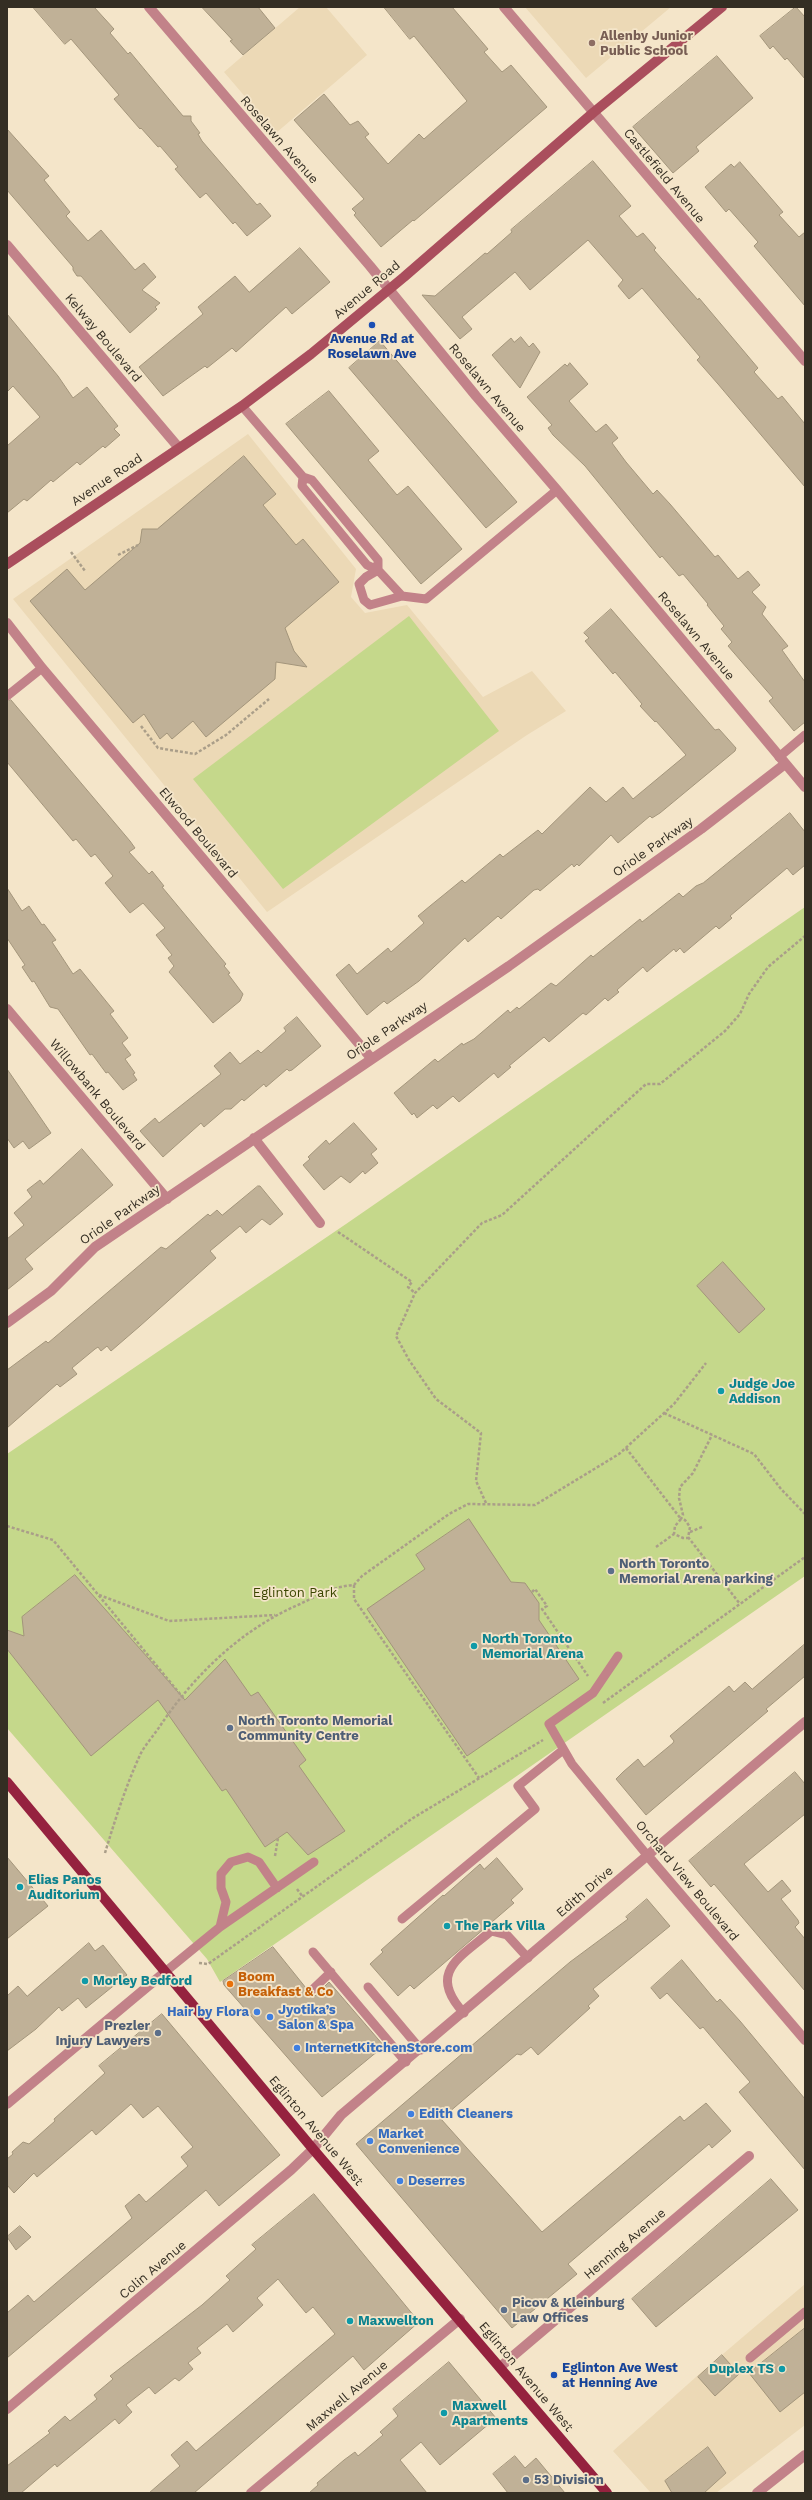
<!DOCTYPE html>
<meta charset="utf-8">
<style>
body{margin:0}
#map{position:relative;width:812px;height:2500px;overflow:hidden;background:#f4e5c9;font-family:"Work Sans",sans-serif}
canvas{display:block}
.frame{position:absolute;inset:0;border:8px solid #342e23;pointer-events:none}
</style>
<div id="map">
<canvas width="812" height="2500"></canvas>
<div class="frame"></div>
</div>
<script>
const c = document.querySelector('canvas').getContext('2d');
c.lineJoin = 'round';
function paint(path, color) { c.fillStyle = color; c.fill(path, 'evenodd'); }
function strokePath(path, color, width, dash) { c.strokeStyle = color; c.lineWidth = width; c.lineCap = dash ? 'butt' : 'round'; c.setLineDash(dash || []); c.stroke(path); }
function write(font, color, halo, rows, align = 'center') {
  c.font = font + ' "Work Sans",sans-serif'; c.lineWidth = 3.5; c.setLineDash([]); c.textBaseline = 'middle'; c.strokeStyle = halo; c.fillStyle = color; for (const [text, x, y, turn = 0] of rows) {
    c.save(); c.translate(x, y); c.rotate((+turn || 0) * Math.PI / 180); c.textAlign = isNaN(turn) ? turn : align; if (halo) c.strokeText(text, 0, 0); c.fillText(text, 0, 0); c.restore();
  }
}
paint(new Path2D(`
 M300,7H326L367,55L276,133L224,72Z
 M525,7H671L586,78Z
 M248,434L356,569L351,597L365,613L407,605L483,697L532,671L566,711L527,735L267,912L13,599Z
 M805,2284V2425L716,2493H651L613,2451L696,2377Z`), '#ecd9b6');
paint(new Path2D(`
 M409,616L499,731L283,889L193,779Z
 M805,907V1576L220,1982L207,1959L7,1728V1454L346,1224Z`), '#c5d88b');
const building = new Path2D(`
 M33,7H94L114,29L110,33L128,54L130,52L183,116H191V121L200,133L198,134L202,141L257,205L260,203L271,216L247,236L235,222L233,224L206,193L200,198L175,169L178,167L160,146L158,147L141,128L140,129L114,99L119,95L71,39L65,44Z
 M202,7H258L275,28L243,55L230,41L232,40Z
 M384,7H452L488,49L484,52L502,72L511,65L547,107L414,221L413,220L381,247L354,215L356,213L352,209L364,199L294,120L324,94L350,125L358,121L369,134L365,137L388,164L419,134L424,139L467,101L414,36L410,39Z
 M796,7L805,17V79L787,58L785,60L773,46L770,49L760,36Z
 M717,56L753,98L696,147L699,151L673,173L633,127Z
 M7,129L49,176L44,180L70,212L66,216L88,241L101,230L135,270L144,263L156,277L142,290L160,303L155,307L157,309L130,333L81,276H77L73,270V267L7,190Z
 M593,161L631,206L619,216L637,237L643,233L656,248L654,250L698,300L699,298L758,368L754,372L778,399L782,396L805,424V487L718,384L697,360L700,357L642,288L629,299L618,286L623,280L588,240L530,290L515,272L462,317L472,329L460,339L422,295L435,296L485,253L487,254L512,232L511,230Z
 M740,162L783,212L779,215L799,237L805,232V306L754,246L758,242L729,209L726,212L705,187L731,164L734,167Z
 M300,248L330,282L292,314L286,307L236,352L232,348L207,368L205,366L163,396L139,367L203,314L198,307L235,276L249,292Z
 M7,314L58,376L73,398L87,387L118,426L114,429L120,435L105,448L103,446L80,465L77,462L53,482L51,480L27,501L24,499L7,513V446L40,417L13,386L7,392Z
 M521,337L529,347L533,343L540,352L520,388L492,355L511,338L514,342Z
 M380,341L517,502L486,528L349,368Z
 M570,363L588,384L569,401L596,432L606,424L618,438L612,443L626,462L653,494L657,490L670,504L715,557L718,555L738,579L748,571L760,585L752,592L766,607L762,614L788,646L782,650L805,682V722L794,731L769,701L773,698L728,646L732,642L721,629L724,626L707,605L708,604L683,574L679,576L662,556L660,558L585,466L553,435L548,428L552,425L527,397L565,364L567,366Z
 M329,391L379,451L368,460L397,495L408,486L462,549L421,584L286,424Z
 M244,456L276,494L263,505L296,545L303,539L339,582L285,628L294,651L307,667L276,662L275,679L206,737L193,721L172,739L167,733L160,739L144,714L133,723L30,601L67,569L85,590L140,543L142,529H157Z
 M611,609L715,730L719,729L736,748L735,751L660,813L652,818L650,816L618,843L611,835L579,866L577,864L574,867L572,864L540,891L538,889L534,890L501,919L498,916L468,942L465,938L419,981L387,1004L384,1001L367,1015L336,975L349,964L357,974L388,948L391,952L424,923L418,916L430,906L462,880L465,883L500,854L503,857L538,830L542,834L590,787L606,802L623,787L633,799L686,755L656,721L655,722L640,706L642,704L615,672L613,674L585,641L589,638L584,633Z
 M11,700L130,841L135,848L129,852L149,874L152,871L164,886L162,887L226,964L224,966L230,973L228,974L243,994L240,1001L213,1023L169,972L174,966L168,958L172,955L156,935L165,928L143,903L130,913L105,883L113,876L95,854L91,857L76,839L73,841L7,762V702Z
 M790,813L805,832V865L793,875L787,868L730,916L732,918L719,929L716,926L684,953L680,948L676,952L674,949L647,972L643,967L617,990L619,992L608,1001L605,998L586,1015L583,1013L549,1042L544,1037L509,1066L511,1067L498,1078L494,1073L459,1102L453,1096L437,1109L433,1105L417,1118L414,1113L412,1115L394,1093L435,1059L438,1062L462,1043L463,1045L474,1039L508,1010L510,1013L517,1007L519,1009L551,983L556,986L591,955L593,957L640,919L642,922L679,893L683,897L696,886L703,883Z
 M7,888L22,911L29,906L42,925L44,924L56,940L52,942L73,974L80,969L114,1011L110,1014L128,1038L122,1043L131,1055L125,1059L135,1073L133,1074L137,1080L123,1090L108,1072L106,1073L92,1054L90,1055L58,1009L50,1007L34,981L32,982L22,967L25,965L7,938Z
 M297,1017L321,1046L292,1070L289,1071L287,1069L266,1087L264,1084L244,1101L242,1099L231,1109H225L204,1127L201,1123L163,1157L140,1131L155,1118L159,1123L221,1074L214,1066L230,1052L240,1064L258,1050L261,1053L286,1031L284,1028Z
 M7,1069L51,1133L29,1149L23,1141L14,1148L7,1138Z
 M354,1123L377,1149L371,1154L378,1163L365,1174L363,1171L350,1183L341,1176L324,1190L303,1165L310,1159L308,1157L326,1140L329,1144Z
 M82,1149L113,1185L25,1259L33,1269L7,1290V1239L24,1225L14,1213L32,1197L27,1190L40,1180L43,1184Z
 M258,1186H260L283,1214L270,1225L262,1219L246,1233L240,1226L210,1251L216,1258L140,1326L111,1351L107,1346L101,1351L98,1347L95,1349L72,1368L77,1374L60,1387L57,1384L7,1428V1370L46,1341L48,1343L161,1247L166,1249L208,1214L210,1216L217,1210L222,1215Z
 M723,1262L765,1309L739,1333L697,1286Z
 M469,1519L511,1582L525,1583L539,1603V1620L579,1679L467,1756L367,1609L425,1569L416,1555Z
 M75,1575L185,1700L225,1659L251,1696L258,1692L306,1760L299,1766L345,1831L308,1855L287,1832L265,1847L226,1789L222,1791L158,1700L91,1756L7,1649V1630L24,1636L22,1617Z
 M805,1644V1676L766,1709L768,1711L646,1815L616,1779L623,1772L638,1759L644,1767L673,1743L674,1741L670,1736L729,1686L734,1692L745,1682L752,1689Z
 M795,1772L805,1784V1814L744,1864L768,1892L782,1880L791,1891L781,1899L798,1920L799,1923L795,1927L805,1939V1991L714,1884L711,1887L689,1861Z
 M7,1857L48,1906L7,1939Z
 M497,1858L523,1889L511,1900L514,1903L414,1989L410,1985L398,1996L370,1964L383,1952L381,1950L443,1895L444,1896L480,1864L484,1869Z
 M647,1899L670,1926L593,1989L599,1996L588,2006L590,2008L538,2055L531,2047L521,2055L517,2054L441,2119L542,2232L680,2116L684,2121L706,2103L731,2131L712,2148L709,2144L568,2264L577,2274L512,2328L356,2144L570,1962L628,1919L626,1917Z
 M89,1943L95,1951L103,1945L127,1975L86,2008L78,1998L62,2011L59,2007L36,2029L7,2051V1996L18,1986L27,1996Z
 M273,1947L306,1988L307,1995L315,1996L329,1982L384,2046L322,2097L224,1985L223,1981Z
 M682,1960L711,1995L717,2002L720,1999L740,2021L805,2099V2170L739,2092L750,2082L719,2046L703,2027L700,2029L667,1993L660,1999L651,1988Z
 M162,2014L280,2155L219,2206L206,2190L7,2358V2313L28,2295L34,2302L132,2218L125,2206L139,2194L146,2202L188,2166L181,2157L193,2147L158,2106L143,2118L131,2104L96,2135L92,2130L37,2177L34,2173L14,2193L7,2185V2159L13,2154L12,2152L23,2142L29,2144L55,2121L54,2119L105,2073L99,2066Z
 M771,2179L798,2210L656,2327L632,2299Z
 M314,2194L419,2322L364,2370L353,2356L194,2493H149L180,2466L171,2455L187,2441L196,2451L335,2334L313,2307L306,2313L278,2279L257,2298L263,2305L233,2332L227,2324L197,2348L201,2353L188,2363L193,2369L179,2381L175,2378L155,2394L149,2387L126,2405L132,2412L119,2424L115,2419L57,2467L55,2464L21,2493H7V2466L50,2433L48,2431L65,2416L70,2421L97,2399L94,2395L113,2379L110,2376L202,2305L230,2280L226,2276L256,2249L252,2245Z
 M20,2226L31,2237L16,2250L7,2237Z
 M805,2328V2392L780,2412L749,2373Z
 M722,2355L739,2374L715,2396L698,2377Z
 M449,2362L496,2418L440,2465L421,2442L400,2460L427,2493H309L318,2485L317,2483L344,2460L355,2452L358,2456L383,2435L380,2432L398,2416L393,2409Z
 M708,2447L726,2473L704,2493H672L665,2481Z
 M515,2456L525,2468L536,2458L565,2493H508L493,2474Z`);
paint(building, '#c0b197');
strokePath(building, '#a3957b', 1);
strokePath(new Path2D(`
 M71,552L85,571
 M118,555L138,545
 M141,726L158,748L195,754L226,735L269,699
 M338,1232L412,1282L408,1287L415,1293
 M664,1413L754,1454L781,1489L805,1514
 M626,1448L681,1519L675,1526L674,1534L683,1538H688L690,1527L685,1520L681,1519L683,1515L679,1498L680,1487L693,1473L712,1435
 M486,1503L476,1481L481,1433L436,1399L409,1360L396,1336L415,1293L482,1223L502,1215L646,1084H660L725,1031L740,1014L749,994L768,967L805,936
 M7,1526L53,1540L185,1700
 M690,1532L702,1527
 M688,1537L740,1604
 M656,1547L674,1534
 M354,1585V1599L479,1778
 M532,1592L535,1589L547,1606L542,1609L588,1676
 M99,1595L169,1621L275,1615
 M603,1703L805,1557
 M105,1853C115,1820 126,1785 141,1753C146,1744 154,1735 160,1726C195,1674 242,1629 300,1604C317,1596 334,1586 354,1585L362,1576L449,1514L468,1504L535,1505L619,1454L674,1404L706,1363
 M275,1856L278,1838
 M297,1889L303,1897
 M199,1963L208,1964L413,1818L543,1740`), '#aa9e89', 2.5, [3, 2]);
strokePath(new Path2D(`
 M242,406L303,477L312,480L378,560V570
 M303,477L302,486L367,565L378,570L402,596
 M378,570L366,577L359,584L364,600L370,605L402,596L426,599L557,490
 M7,696L42,668
 M779,757L805,735
 M618,1656L593,1693L549,1724L572,1764L647,1855
 M402,1919L535,1809L518,1786L563,1750
 M220,1927L226,1902L221,1888V1874L231,1862L248,1857L259,1862L277,1888
 M313,1952L406,2062
 M165,1972L220,1927L314,1862
 M368,1987L421,2050
 M311,1991L331,1972
 M464,2013C426,1972 461,1957 491,1931L507,1935L528,1958
 M750,2358L805,2312`), '#c28289', 9);
strokePath(new Path2D(`
 M149,7L370,266L476,396L557,490L805,787
 M504,7L805,361
 M7,245L179,448
 M7,623L42,668L371,1058
 M7,1009L167,1199
 M254,1138L320,1223
 M7,1323L51,1291L95,1247L509,966L701,829L785,764
 M647,1855L805,2040
 M7,2104L165,1972
 M500,2367L749,2156
 M7,2409L291,2170L313,2149L341,2115L805,1722
 M251,2493L460,2319
 M757,2493L805,2455`), '#c28289', 10);
strokePath(new Path2D(`
 M7,564L242,406L311,354L404,277L594,112L722,7`), '#aa4e5d', 10);
strokePath(new Path2D(`
 M7,1782L313,2149L607,2493`), '#95223f', 10);
for (const [x, y, r, color] of [
 [592,43,4,"#8d6e63"],
 [372,325,4,"#1a4fb4"],
 [721,1391,4,"#0f9aa8"],
 [611,1571,4,"#5c6f8a"],
 [474,1646,4,"#0f9aa8"],
 [230,1728,4,"#5c6f8a"],
 [20,1887,4,"#0f9aa8"],
 [447,1926,4,"#0f9aa8"],
 [85,1981,4,"#0f9aa8"],
 [230,1984,4,"#e8710a"],
 [257,2012,4,"#3f7fe0"],
 [270,2017,4,"#3f7fe0"],
 [158,2033,4,"#5c6f8a"],
 [297,2048,4,"#3f7fe0"],
 [411,2114,4,"#3f7fe0"],
 [370,2141,4,"#3f7fe0"],
 [400,2181,4,"#3f7fe0"],
 [504,2310,4,"#5c6f8a"],
 [350,2321,4,"#0f9aa8"],
 [782,2369,4,"#0f9aa8"],
 [554,2375,4,"#1a4fb4"],
 [444,2413,4,"#0f9aa8"],
 [526,2480,4,"#5c6f8a"]
]) { const dot = new Path2D(); dot.arc(x, y, r, 0, 2 * Math.PI); c.fillStyle = color; c.fill(dot); strokePath(dot, '#f4e5c9', 1.5); }
write('bold 13px', '#785e54', '#f4e5c9', [
 ["Allenby Junior",600,36],
 ["Public School",600,51]
], 'left');
write('13px', '#342e23', '#f4e5c9', [
 ["Roselawn Avenue",279,140,49],
 ["Castlefield Avenue",664,176,50],
 ["Avenue Road",367,290,-40],
 ["Kelway Boulevard",103,338,50],
 ["Roselawn Avenue",487,388,50],
 ["Avenue Road",107,480,-34],
 ["Roselawn Avenue",696,636,50],
 ["Elwood Boulevard",198,833,50],
 ["Oriole Parkway",653,847,-35],
 ["Oriole Parkway",387,1031,-34],
 ["Willowbank Boulevard",97,1095,50],
 ["Oriole Parkway",120,1215,-35],
 ["Orchard View Boulevard",687,1881,50],
 ["Edith Drive",585,1892,-41],
 ["Eglinton Avenue West",316,2131,50],
 ["Henning Avenue",625,2244,-40],
 ["Colin Avenue",153,2270,-40],
 ["Eglinton Avenue West",526,2377,50],
 ["Maxwell Avenue",347,2396,-40]
]);
write('bold 13px', '#164399', '#f4e5c9', [
 ["Avenue Rd at",372,339],
 ["Roselawn Ave",372,354],
 ["Eglinton Ave West",562,2368,"left"],
 ["at Henning Ave",562,2383,"left"]
]);
write('bold 13px', '#0d838f', '#f4e5c9', [
 ["Judge Joe",729,1384],
 ["Addison",729,1399],
 ["North Toronto",482,1639],
 ["Memorial Arena",482,1654],
 ["Elias Panos",28,1880],
 ["Auditorium",28,1895],
 ["The Park Villa",455,1926],
 ["Morley Bedford",93,1981],
 ["Maxwellton",358,2321],
 ["Duplex TS",774,2369,"right"],
 ["Maxwell",452,2406],
 ["Apartments",452,2421]
], 'left');
write('bold 13px', '#4e5e75', '#f4e5c9', [
 ["North Toronto",619,1564],
 ["Memorial Arena parking",619,1579],
 ["North Toronto Memorial",238,1721],
 ["Community Centre",238,1736],
 ["Prezler",150,2026,"right"],
 ["Injury Lawyers",150,2041,"right"],
 ["Picov & Kleinburg",512,2303],
 ["Law Offices",512,2318],
 ["53 Division",534,2480]
], 'left');
write('13px', '#3b4600', '#f4e5c9', [
 ["Eglinton Park",295,1593]
]);
write('bold 13px', '#c56008', '#f4e5c9', [
 ["Boom",238,1977],
 ["Breakfast & Co",238,1992]
], 'left');
write('bold 13px', '#366cbe', '#f4e5c9', [
 ["Jyotika’s",278,2010],
 ["Salon & Spa",278,2025],
 ["Hair by Flora",249,2012,"right"],
 ["InternetKitchenStore.com",305,2048],
 ["Edith Cleaners",419,2114],
 ["Market",378,2134],
 ["Convenience",378,2149],
 ["Deserres",408,2181]
], 'left');
</script>
